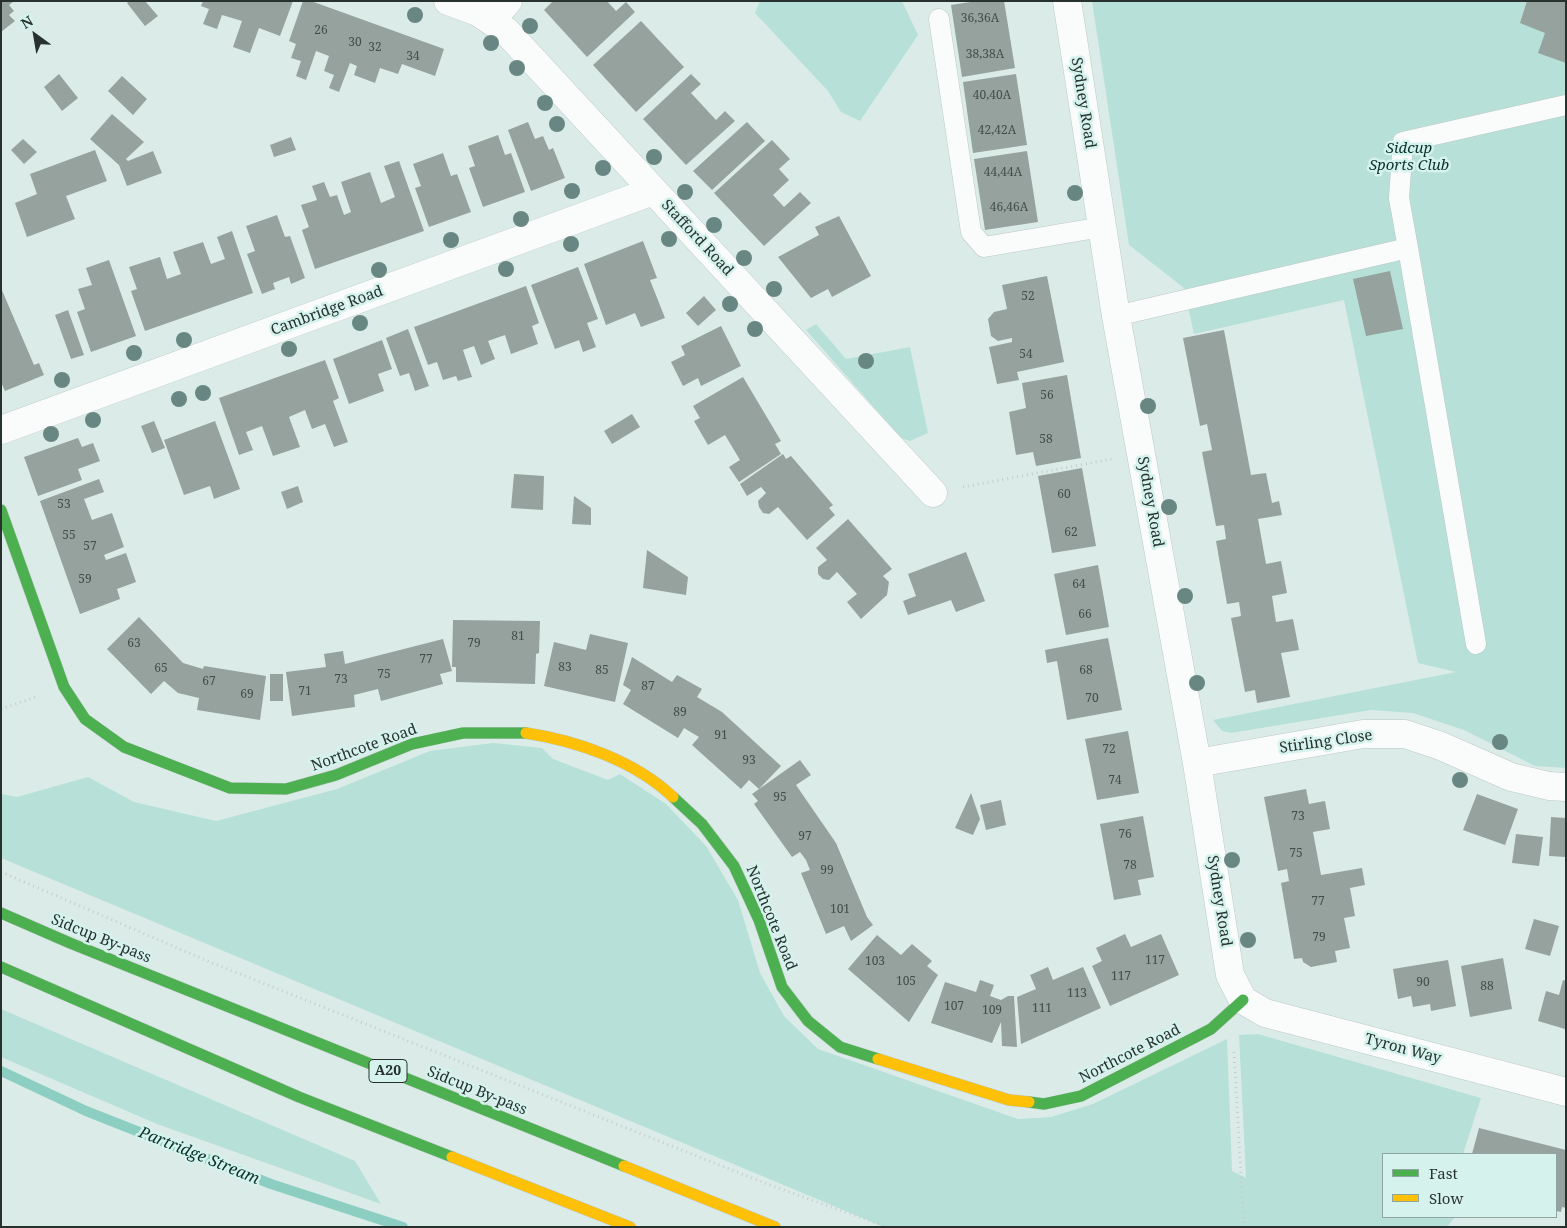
<!DOCTYPE html>
<style>
body{margin:0}
#map{position:relative;width:1567px;height:1228px;overflow:hidden;background:#dbece8;font-family:"Noto Serif",serif}
canvas{display:block}
.frame{position:absolute;inset:0;border:2px solid #27322f;pointer-events:none}
.legend{position:absolute;left:1382px;top:1153px;width:175px;height:65px;box-sizing:border-box;background:#d5f2ec;border:1px solid #8fa5a0;margin:0;padding:6px 9px;list-style:none;font-size:15px;color:#27322f}
.legend li{display:flex;align-items:center;gap:10px;height:25px}
.legend b{width:25px;border:1px solid #8fa5a0}
.north{position:absolute;left:10px;top:10px;width:50px;height:50px;-webkit-text-stroke:4px #d5f2ec;paint-order:stroke;rotate:328deg;font-size:14px;font-weight:700;line-height:20px;text-align:center;color:#27322f}
.north::after{content:'';display:block;margin:auto;width:18px;height:22px;background:#27322f;clip-path:polygon(50% 0,100% 100%,50% 72%,0 100%)}
</style>
<div id="map">
<canvas width="1567" height="1228"></canvas>
<div class="frame"></div>
<ul class="legend">
<li><b style="height:6px;background:#4caf50"></b>Fast</li>
<li><b style="height:6px;background:#ffc107"></b>Slow</li>
</ul>
<div class="north">N</div>
</div>
<script>
const c = document.querySelector('canvas').getContext('2d');
c.lineJoin = 'round';
function paint(path, color) { c.fillStyle = color; c.fill(path, 'evenodd'); }
function strokePath(path, color, width, dash) { c.strokeStyle = color; c.lineWidth = width; c.lineCap = dash ? 'butt' : 'round'; c.setLineDash(dash || []); c.stroke(path); }
function write(font, color, halo, rows, align = 'center') {
  c.font = font + ' "Noto Serif",serif'; c.lineWidth = 5; c.setLineDash([]); c.textBaseline = 'middle'; c.strokeStyle = halo; c.fillStyle = color; for (const [text, x, y, turn = 0] of rows) {
    c.save(); c.translate(x, y); c.rotate((+turn || 0) * Math.PI / 180); c.textAlign = isNaN(turn) ? turn : align; if (halo) c.strokeText(text, 0, 0); c.fillText(text, 0, 0); c.restore();
  }
}
paint(new Path2D(`
 M760,1H902L918,35L860,121L841,112L828,91L755,13Z
 M1092,1H1566V768L1535,766L1464,730L1413,713L1371,710L1231,733L1222,731L1213,720L1456,672L1418,663L1344,300L1194,334L1184,288L1129,245Z
 M816,324L846,359L910,347L928,433L910,441L901,438L806,330Z
 M493,743L542,748L553,759L608,780L620,774L666,804L706,846L738,900L760,973L784,1016L818,1049L1018,1119L1051,1117L1093,1104L1227,1039L1232,1171L1246,1178L1239,1035L1258,1034L1481,1098L1463,1154H1383V1217H1455L1447,1227H884L1,858V794L17,797L88,777L134,802L216,821L337,789L430,751Z
 M1,1009L355,1161L381,1204L157,1124L1,1057Z`), '#b7e0d8');
strokePath(new Path2D(`
 M1,1071L86,1111L271,1184L403,1227`), '#8dcec2', 10);
paint(new Path2D(`
 M1,1H14L9,5L14,11L9,15L15,21L1,32Z
 M129,1H145L158,16L145,26L127,3Z
 M203,1H293L280,36L259,28L250,53L233,47L242,21L222,15L217,29L203,24L209,9L201,6Z
 M303,1H311L444,49L435,76L402,64L398,74L380,68L375,83L354,75L357,66L350,63L339,92L329,88L334,75L324,71L329,56L316,51L306,80L296,76L301,61L291,58L296,44L289,41Z
 M553,1H607L616,11L626,2L635,12L587,57L544,10Z
 M977,1H1004L1015,68L962,77L951,5Z
 M1527,1H1566V63L1538,53L1545,33L1520,23Z
 M641,21L684,67L636,112L593,65Z
 M59,74L78,98L62,111L44,87Z
 M691,74L701,84L691,93L716,120L725,111L735,121L686,165L643,119Z
 M1016,74L1027,145L973,153L963,82Z
 M122,76L147,99L133,115L108,91Z
 M112,114L144,142L126,159L128,161L153,151L162,173L127,186L119,165L90,139Z
 M528,122L535,139L543,136L549,150L553,148L565,178L531,191L508,130Z
 M747,122L765,141L712,190L693,171Z
 M498,135L505,155L511,153L525,192L483,207L469,168L475,166L468,146Z
 M291,137L296,150L274,157L270,145Z
 M23,139L37,152L24,164L11,150Z
 M772,140L790,159L779,169L789,180L773,195L784,207L800,192L811,203L764,246L714,193Z
 M95,150L107,181L66,196L75,219L27,237L15,203L37,194L30,174Z
 M1027,151L1038,222L985,230L974,159Z
 M443,153L451,176L457,174L471,212L429,227L415,188L421,186L413,164Z
 M399,161L424,231L315,269L302,230L309,227L301,205L317,200L312,186L324,182L330,197L337,195L344,215L351,212L341,182L370,172L381,203L395,197L384,166Z
 M277,215L285,237L290,236L305,278L291,284L289,277L273,283L275,289L262,294L247,254L255,251L246,226Z
 M839,216L871,276L832,297L828,289L811,298L778,257L819,235L815,227Z
 M232,231L253,293L145,331L131,291L137,289L129,267L160,257L167,279L181,274L173,252L203,242L211,264L225,259L217,237Z
 M643,241L657,278L650,280L665,318L641,327L635,313L606,325L584,264Z
 M109,260L136,336L91,352L77,312L85,309L78,289L92,285L86,268Z
 M578,267L598,319L587,323L596,347L583,352L579,340L555,349L531,285Z
 M1390,271L1403,329L1366,336L1353,279Z
 M1047,276L1064,362L1017,372L1019,380L997,384L989,347L1012,342V338L998,341L991,336L988,319L994,312L1007,309L1002,285Z
 M526,286L539,323L532,326L538,344L511,354L505,335L488,341L495,359L481,365L474,346L463,350L472,377L458,381L456,376L443,380L437,362L428,365L414,327Z
 M1,288L34,365L39,363L44,375L5,391L1,382Z
 M704,296L716,310L698,326L686,313Z
 M68,310L84,355L71,359L55,315Z
 M721,326L741,366L701,386L698,378L683,386L671,362L685,355L681,346Z
 M408,329L429,386L415,391L409,373L400,376L386,338Z
 M1224,330L1251,475L1266,473L1272,503L1279,501L1282,515L1258,519L1266,564L1281,561L1287,593L1272,596L1276,622L1293,619L1299,650L1281,653L1290,697L1257,703L1255,690L1245,692L1231,618L1241,616L1239,602L1227,604L1216,541L1226,539L1224,525L1216,526L1202,452L1212,450L1207,424L1200,426L1183,338Z
 M382,340L392,369L378,374L384,391L349,404L333,359Z
 M325,360L339,398L333,401L348,442L334,447L325,424L312,429L305,410L289,417L300,447L273,456L262,426L246,432L253,450L239,455L219,398Z
 M1067,375L1081,458L1036,466L1033,452L1016,455L1009,412L1026,408L1022,383Z
 M743,377L781,441L775,444L781,454L739,482L729,467L740,460L725,435L708,445L694,421L700,418L693,406Z
 M632,414L640,427L612,444L604,431Z
 M154,421L165,448L152,453L141,426Z
 M215,421L240,489L214,499L210,486L184,495L164,440Z
 M78,438L82,447L93,443L100,461L78,469L82,480L38,496L24,457Z
 M783,454L786,459L791,456L833,505L829,508L835,515L807,540L778,507L769,514L763,513L759,507L758,501L766,493L761,487L747,496L740,484Z
 M1082,468L1096,546L1052,553L1038,476Z
 M514,474L544,476L543,510L511,508Z
 M99,479L104,492L84,499L92,520L112,513L124,547L104,555L106,560L126,553L136,582L117,589L120,599L80,614L40,501Z
 M298,486L303,502L287,509L281,492Z
 M574,496L591,508V525L572,524Z
 M848,519L892,569L883,576L889,582L887,595L861,619L847,602L857,594L837,572L829,580L823,579L818,574V567L827,560L816,548Z
 M647,550L688,577L686,595L643,588Z
 M966,552L985,601L956,612L951,600L908,615L903,601L916,596L908,574Z
 M1098,565L1109,627L1066,635L1054,574Z
 M139,617L183,663L203,669L204,666L266,676L260,720L197,710L199,698L178,693L164,681L151,694L107,649Z
 M453,620L540,621L539,653L536,654L535,684L456,682V667H452Z
 M590,634L628,643L615,702L544,686L554,642L586,650Z
 M1108,638L1122,710L1067,720L1057,661L1047,663L1045,650Z
 M443,639L452,671L440,674L443,684L381,701L378,689L354,695L355,707L292,716L286,672L326,667L324,654L343,651L345,664Z
 M632,657L672,682L677,675L702,689L697,697L722,712L781,766L759,789L749,780L741,789L692,745L699,737L684,728L678,738L623,704L631,690L623,685Z
 M270,674H283V701H270Z
 M1128,731L1139,793L1097,800L1085,739Z
 M800,760L811,775L796,785L836,843L867,917L873,925L851,941L844,926L826,934L801,873L810,870L806,860L800,852L792,857L754,804L758,801L752,794Z
 M1306,789L1309,804L1325,801L1330,829L1313,832L1321,875L1362,868L1365,885L1350,888L1355,916L1344,918L1350,948L1335,951L1337,962L1311,967L1303,962L1302,958L1294,959L1281,883L1289,881L1287,869L1278,871L1264,797Z
 M971,793L980,819L973,835L955,828Z
 M1477,794L1518,809L1505,845L1463,830Z
 M1001,800L1006,825L986,830L980,805Z
 M1143,816L1154,877L1138,880L1141,895L1114,900L1100,824Z
 M1551,817L1566,818V857L1549,856Z
 M1516,834L1543,837L1539,866L1512,863Z
 M1534,919L1559,926L1550,956L1525,949Z
 M1125,934L1131,947L1161,934L1179,975L1110,1006L1092,966L1102,961L1096,948Z
 M877,935L901,955L912,944L932,961L927,966L938,975L909,1022L848,969Z
 M1503,958L1512,1009L1470,1017L1461,966Z
 M1448,960L1456,1006L1431,1011L1430,1004L1413,1007L1411,996L1398,999L1393,969Z
 M1048,967L1053,980L1083,967L1101,1008L1021,1044L1017,997L1036,989L1030,975Z
 M980,980L994,985L990,996L1001,1000L1008,996H1014L1017,1047L1002,1046L1001,1022L992,1043L931,1023L945,982L976,992Z
 M1563,980L1566,981L1565,1029L1538,1021L1546,991L1559,995Z
 M1479,1128L1566,1150V1208L1562,1207L1561,1212L1556,1211V1154H1472Z`), '#95a29e');
const lane = new Path2D(`
 M939,19L971,232L984,247L1102,227
 M1408,248L1399,198L1403,142L1566,105
 M1116,316L1408,248L1476,644`);
const street = new Path2D(`
 M448,1L478,12L506,31L933,493
 M1067,1L1116,316L1197,763L1230,975L1243,1000L1265,1013L1566,1092
 M492,20L508,1
 M1,430L653,191
 M1197,763L1363,734H1405L1441,746L1511,777L1549,786L1566,787`);
const fast = new Path2D(`
 M1,510L64,687L85,719L124,747L230,788L286,789L336,775L412,744L463,733H526
 M673,797L702,824L734,866L759,920L782,987L808,1021L840,1047L878,1059
 M1,913L70,943L624,1166
 M1,967L299,1097L452,1157
 M1029,1102L1044,1104L1081,1096L1211,1029L1243,1000`);
const slow = new Path2D(`
 M526,733C578,741 635,761 673,797
 M878,1059L1009,1100L1029,1102
 M452,1157L630,1227
 M624,1166L775,1227`);
strokePath(lane, '#bcc8c5', 21);
strokePath(street, '#bcc8c5', 29);
strokePath(fast, '#bcc8c5', 12);
strokePath(slow, '#bcc8c5', 12);
strokePath(new Path2D(`
 M963,487L1112,459
 M1,709L36,697
 M1,872L210,962L767,1184L887,1227
 M1234,1052L1244,1227`), '#c7cccb', 3, [1, 4]);
strokePath(lane, '#fafcfc', 20);
strokePath(street, '#fafcfc', 28);
strokePath(fast, '#4caf50', 11);
strokePath(slow, '#ffc107', 11);
c.fillStyle = '#698782';
for (const [x, y] of [
 [415,15],
 [530,26],
 [491,43],
 [517,68],
 [545,103],
 [557,124],
 [654,157],
 [603,168],
 [572,191],
 [685,192],
 [1075,193],
 [521,219],
 [714,225],
 [669,239],
 [451,240],
 [571,244],
 [744,258],
 [506,269],
 [379,270],
 [774,289],
 [730,304],
 [360,323],
 [755,329],
 [184,340],
 [289,349],
 [134,353],
 [866,361],
 [62,380],
 [203,393],
 [179,399],
 [1148,406],
 [93,420],
 [51,434],
 [1169,507],
 [1185,596],
 [1197,683],
 [1500,742],
 [1460,780],
 [1232,860],
 [1248,940]
]) { c.beginPath(); c.arc(x, y, 8, 0, 2 * Math.PI); c.fill(); }
write('12px', '#424e4b', null, [
 ["36,36A",980,19],
 ["26",321,31],
 ["30",355,43],
 ["32",375,48],
 ["38,38A",985,55],
 ["34",413,57],
 ["40,40A",992,96],
 ["42,42A",997,131],
 ["44,44A",1003,173],
 ["46,46A",1009,208],
 ["52",1028,297],
 ["54",1026,355],
 ["56",1047,396],
 ["58",1046,440],
 ["60",1064,495],
 ["53",64,505],
 ["62",1071,533],
 ["55",69,536],
 ["57",90,547],
 ["59",85,580],
 ["64",1079,585],
 ["66",1085,615],
 ["81",518,637],
 ["63",134,644],
 ["79",474,644],
 ["77",426,660],
 ["83",565,668],
 ["65",161,669],
 ["85",602,671],
 ["68",1086,671],
 ["75",384,675],
 ["73",341,680],
 ["67",209,682],
 ["87",648,687],
 ["71",305,692],
 ["69",247,695],
 ["70",1092,699],
 ["89",680,713],
 ["91",721,736],
 ["72",1109,750],
 ["93",749,761],
 ["74",1115,781],
 ["95",780,798],
 ["73",1298,817],
 ["76",1125,835],
 ["97",805,837],
 ["75",1296,854],
 ["78",1130,866],
 ["99",827,871],
 ["77",1318,902],
 ["101",840,910],
 ["79",1319,938],
 ["117",1155,961],
 ["103",875,962],
 ["117",1121,977],
 ["105",906,982],
 ["90",1423,983],
 ["88",1487,987],
 ["113",1077,994],
 ["107",954,1007],
 ["111",1042,1009],
 ["109",992,1011]
]);
for (const [x, y, w] of [
 [388,1071,38]
]) { const box = new Path2D(); box.roundRect(x - w / 2, y - 11.5, w, 23, 4); c.fillStyle = '#d5f2ec'; c.fill(box); strokePath(box, '#27322f', 1); }
write('bold 14px', '#27322f', null, [
 ["A20",388,1071]
]);
write('15px', '#27322f', '#d5f2ec', [
 ["Sydney Road",1083,103,81],
 ["Stafford Road",697,238,47],
 ["Cambridge Road",327,311,-20],
 ["Sydney Road",1150,502,80],
 ["Stirling Close",1326,742,-8],
 ["Northcote Road",364,748,-20],
 ["Sydney Road",1219,901,81],
 ["Northcote Road",771,918,68],
 ["Sidcup By-pass",101,939,22],
 ["Tyron Way",1403,1049,15],
 ["Northcote Road",1130,1054,-27],
 ["Sidcup By-pass",477,1091,22]
]);
write('italic 15px', '#0b342e', '#d5f2ec', [
 ["Sidcup",1409,149],
 ["Sports Club",1409,166]
]);
write('italic 16px', '#06312a', '#d5f2ec', [
 ["Partridge Stream",199,1156,22]
]);
</script>
